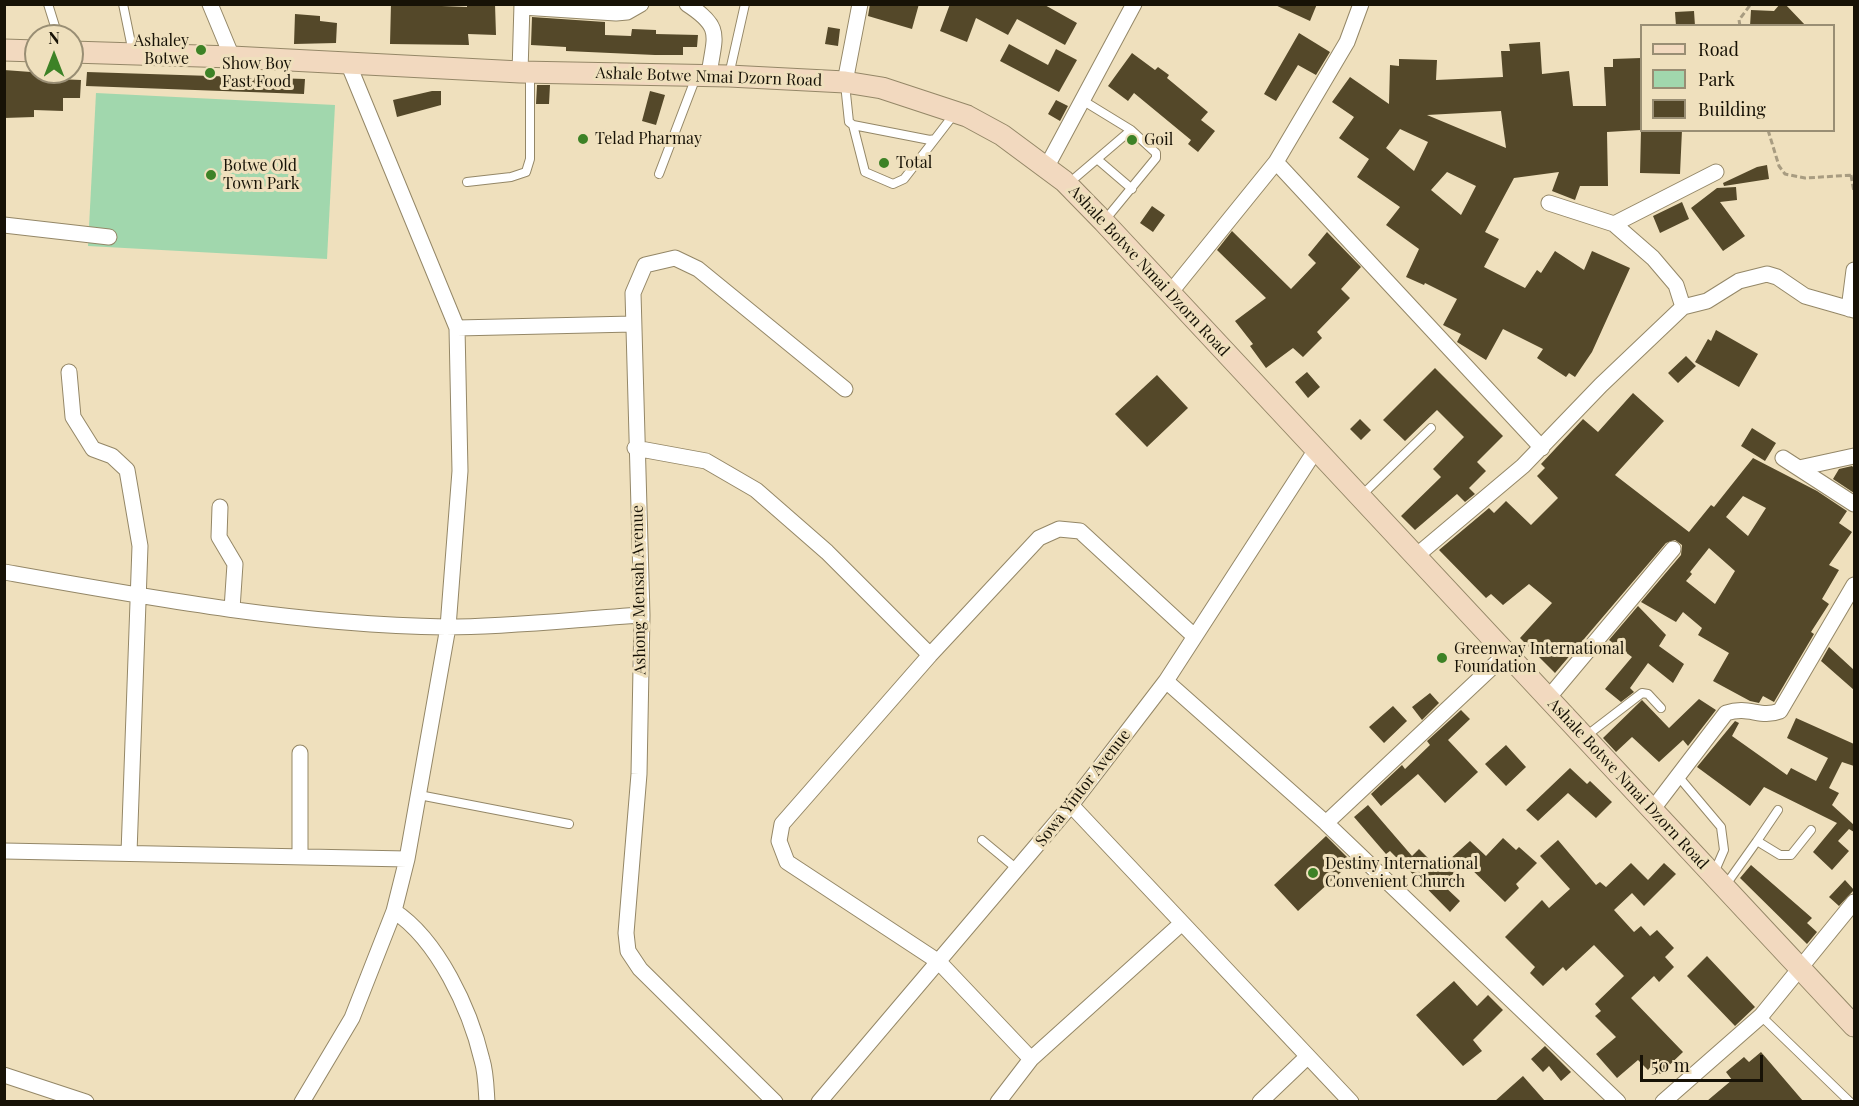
<!DOCTYPE html>
<style>
body{margin:0}
#map{position:relative;width:1859px;height:1106px;overflow:hidden;background:#efe0bd;font-family:"Playfair Display",serif}
canvas{display:block}
.frame{position:absolute;inset:0;border:6px solid #171206;pointer-events:none}
.legend{position:absolute;left:1640px;top:24px;width:195px;height:108px;box-sizing:border-box;background:#efe0bd;border:2px solid #998e74;margin:0;padding:8px 10px;list-style:none;font-size:18px;color:#171206}
.legend li{display:flex;align-items:center;gap:12px;height:30px}
.legend b{width:30px;border:2px solid #998e74}
.north{position:absolute;left:24px;top:24px;width:60px;height:60px;box-sizing:border-box;background:#efe0bd;border:2px solid #998e74;border-radius:50%;rotate:0deg;font-size:16px;font-weight:700;line-height:24px;text-align:center;color:#171206}
.north::after{content:'';display:block;margin:auto;width:21px;height:27px;background:#3d8226;clip-path:polygon(50% 0,100% 100%,50% 72%,0 100%)}
.scale{position:absolute;left:1640px;top:1055px;width:123px;height:27px;box-sizing:border-box;border:3px solid #171206;border-top:0;padding-left:8px;font-size:18px;line-height:21px;white-space:nowrap;color:#171206;-webkit-text-stroke:4px #efe0bd;paint-order:stroke}
</style>
<div id="map">
<canvas width="1859" height="1106"></canvas>
<div class="frame"></div>
<ul class="legend">
<li><b style="height:8px;background:#f2d9bf"></b>Road</li>
<li><b style="height:16px;background:#a1d7ad"></b>Park</li>
<li><b style="height:16px;background:#544829"></b>Building</li>
</ul>
<div class="north">N</div>
<div class="scale">50 m</div>
</div>
<script>
const c = document.querySelector('canvas').getContext('2d');
c.lineJoin = 'round';
function paint(path, color) { c.fillStyle = color; c.fill(path, 'evenodd'); }
function strokePath(path, color, width, dash) { c.strokeStyle = color; c.lineWidth = width; c.lineCap = dash ? 'butt' : 'round'; c.setLineDash(dash || []); c.stroke(path); }
function write(font, color, halo, rows, align = 'center') {
  c.font = font + ' "Playfair Display",serif'; c.lineWidth = 6; c.setLineDash([]); c.textBaseline = 'middle'; c.strokeStyle = halo; c.fillStyle = color; for (const [text, x, y, turn = 0] of rows) {
    c.save(); c.translate(x, y); c.rotate((+turn || 0) * Math.PI / 180); c.textAlign = isNaN(turn) ? turn : align; if (halo) c.strokeText(text, 0, 0); c.fillText(text, 0, 0); c.restore();
  }
}
paint(new Path2D(`
 M96,93L335,105L327,259L88,246Z`), '#a1d7ad');
paint(new Path2D(`
 M391,4L467,7V4H495L496,35L468,34L469,45L390,44Z
 M870,4H919L912,29L868,16Z
 M950,4H1043L1077,23L1065,45L1017,19L1008,35L976,18L967,42L940,31Z
 M1273,4H1317L1310,21Z
 M1780,4H1785L1806,26H1750L1751,10L1774,11Z
 M1694,11L1695,26H1676L1675,12Z
 M295,14L320,16V21L337,23L336,43L294,44Z
 M532,17L605,22V35L631,36L632,29L656,30V34L698,35L697,47H683V55H655L566,51V47L531,45Z
 M828,27L840,29L838,46L825,44Z
 M1299,33L1330,52L1316,75L1298,65L1276,101L1264,94Z
 M1540,42L1542,74L1569,71L1573,106H1606L1604,67H1613V59L1641,58V130L1607,132L1608,186H1580L1575,200L1552,191L1559,172L1514,178L1485,232L1499,239L1484,267L1525,288L1537,270L1541,273L1555,251L1584,270L1592,251L1630,268L1592,352L1575,377L1569,373L1566,377L1537,358L1543,349L1503,329L1486,360L1457,342L1461,334L1443,325L1457,299L1425,283L1424,285L1406,277L1419,249L1386,225L1400,207L1357,177L1369,159L1339,138L1354,117L1332,102L1350,77L1389,104L1390,65L1399,66V59L1437,60L1436,80L1503,77L1501,51H1510L1509,44ZM1501,111L1506,148L1427,115ZM1400,129L1428,142L1414,171L1386,148ZM1447,172L1476,186L1461,215L1431,190Z
 M1009,44L1048,65L1056,49L1077,60L1059,92L1000,61Z
 M1132,53L1155,70L1158,67L1169,75L1167,78L1208,112L1201,120L1215,131L1198,152L1188,144L1191,140L1134,93L1128,101L1108,86Z
 M4,70L58,74V79L81,80L80,98H63V111L34,110V117L4,118Z
 M87,72L305,79L304,94L86,86Z
 M537,85H550L549,104H536Z
 M432,91H441V105L397,117L393,100Z
 M650,91L665,95L656,125L642,121Z
 M1056,100L1068,106L1060,121L1048,114Z
 M1641,130H1682L1680,174L1640,173Z
 M1767,165L1769,179L1724,186L1723,183L1757,167Z
 M1736,187L1737,200L1720,202L1745,236L1723,251L1691,208L1717,188Z
 M1682,202L1689,219L1660,233L1653,216Z
 M1152,206L1165,215L1153,232L1140,223Z
 M1232,231L1291,289L1316,263L1308,255L1327,232L1361,267L1341,289L1350,298L1317,332L1322,338L1303,357L1293,348L1266,368L1250,346L1253,344L1235,321L1266,298L1217,250Z
 M1716,330L1758,354L1739,387L1695,362L1708,339L1711,341Z
 M1686,356L1696,366L1678,383L1668,373Z
 M1435,368L1503,436L1477,462L1486,471L1469,488L1475,494L1465,502L1457,494L1415,530L1401,516L1441,477L1433,469L1464,437L1437,410L1405,441L1383,420Z
 M1307,372L1320,387L1308,398L1295,382Z
 M1157,375L1188,408L1147,447L1115,414Z
 M1633,393L1664,421L1615,475L1689,532L1711,505L1714,507L1753,458L1817,491L1847,511L1839,523L1852,532L1829,565L1839,570L1822,599L1829,604L1811,632L1814,634L1774,702L1763,696L1759,703L1750,701L1713,681L1729,653L1698,635L1702,628L1683,612L1676,622L1641,602L1681,555L1682,545L1675,540L1666,543L1555,673L1520,638L1552,603L1529,584L1503,605L1491,594L1486,598L1439,550L1489,508L1494,513L1506,501L1531,525L1558,498L1537,476L1545,468L1541,464L1583,419L1598,432ZM1743,496L1766,508L1748,536L1726,517ZM1709,548L1735,571L1715,604L1686,581L1692,574L1690,572Z
 M1360,419L1371,430L1361,440L1350,429Z
 M1752,428L1776,443L1765,461L1741,446Z
 M1852,466L1854,468V493L1833,479L1839,469Z
 M1638,606L1666,635L1659,646L1684,664L1673,683L1648,663L1630,688L1634,692L1621,702L1605,689L1632,657L1609,640Z
 M1829,647L1854,670V690L1821,661Z
 M1430,693L1439,703L1422,720L1412,707Z
 M1699,699L1716,710L1688,746L1683,740L1659,762L1632,737L1616,752L1603,738L1642,700L1669,728Z
 M1393,706L1407,721L1384,743L1369,727Z
 M1461,710L1470,719L1448,740L1478,772L1445,803L1418,774L1381,806L1371,794L1402,765L1405,769L1430,745L1427,741Z
 M1796,718L1854,744V766L1842,762L1829,788L1839,793L1832,805L1854,825V832L1849,829L1838,841L1849,851L1832,870L1813,852L1837,823L1764,787L1750,806L1697,767L1735,721L1739,723L1732,736L1787,775L1791,768L1816,781L1828,758L1787,738Z
 M1506,745L1526,767L1506,786L1485,764Z
 M1570,768L1587,784L1590,781L1612,802L1596,818L1568,793L1538,821L1526,810Z
 M1368,805L1412,856L1419,849L1439,869L1470,841L1486,856L1503,838L1516,850L1519,847L1537,863L1516,884L1519,888L1505,902L1465,863L1442,884L1460,901L1450,912L1390,851L1386,854L1354,817Z
 M1326,836L1352,862L1298,911L1274,885Z
 M1558,840L1596,885L1600,882L1606,887L1631,863L1648,880L1664,863L1676,874L1644,906L1632,893L1614,910L1634,932L1641,926L1650,936L1657,930L1674,948L1665,957L1674,967L1659,982L1654,976L1631,998L1683,1052L1660,1074L1652,1065L1648,1070L1638,1060L1617,1078L1596,1054L1616,1037L1595,1016L1601,1011L1595,1004L1624,976L1594,945L1566,971L1563,967L1543,986L1530,973L1535,967L1505,937L1542,900L1549,908L1570,889L1540,856Z
 M1751,865L1812,918L1807,923L1817,932L1807,944L1740,878Z
 M1845,880L1854,890L1839,906L1829,897Z
 M1707,956L1755,1007L1735,1026L1687,976Z
 M1454,981L1477,1006L1488,995L1503,1010L1473,1040L1482,1051L1463,1066L1416,1015Z
 M1545,1046L1571,1072L1561,1081L1549,1066L1543,1072L1531,1059Z
 M1761,1052L1803,1101H1707L1732,1080L1726,1072L1744,1057L1749,1062Z
 M1523,1076L1545,1101H1495Z`), '#544829');
const lane = new Path2D(`
 M48,4L58,36
 M123,4L133,53
 M729,75L745,4
 M845,84L849,122L853,125L930,140L935,139L955,113
 M1082,100L1131,130
 M853,125L865,172L893,184L904,179L935,139
 M1097,159L1132,189
 M659,174L696,77
 M467,182L511,177L526,172L530,159V73
 M1069,183L1131,130L1156,153V158L1105,220
 M1361,496L1431,428
 M1586,736L1642,693L1648,694L1661,708
 M1678,776L1721,827L1724,850L1714,873
 M419,795L569,824
 M982,840L1017,869
 M1757,841L1778,810
 M1725,886L1757,841L1780,855H1791L1811,830
 M1761,1016L1850,1102`);
const street = new Path2D(`
 M210,4L232,57
 M687,4C724,28 714,36 709,75
 M522,7L616,13L627,12L641,4
 M520,72L522,4
 M845,82L860,4
 M1276,162L1542,448
 M1046,168L1134,4
 M1549,203L1614,224L1653,258L1676,285L1683,307
 M1614,224L1716,172
 M4,225L109,237
 M1170,293L1276,162L1347,42L1361,4
 M1849,309L1854,270
 M457,328L633,324
 M69,372L73,417L93,449L112,456L127,470L140,546L129,853
 M635,448L706,461L756,490L827,552L930,655
 M1783,458L1854,504
 M1799,468L1854,456
 M220,507L219,537L235,564L232,609
 M1416,556L1523,466L1601,385L1683,307L1707,301L1739,281L1767,274L1777,277L1805,296L1854,310
 M4,572C150,598 298,625 446,627C511,627 577,619 642,615
 M1166,681L1326,823L1618,1102
 M1549,697L1673,549
 M300,753V856
 M1071,805L1351,1102
 M1652,810L1726,713C1750,705 1759,719 1780,711L1854,585
 M1326,823L1506,654
 M4,851L407,859
 M394,911C438,940 470,1009 482,1060C486,1073 486,1088 487,1102
 M1031,1059L939,962L787,862L779,841L782,824L930,655L1039,538L1059,529L1080,531L1194,636
 M4,1075L86,1102
 M302,1102L352,1018L394,911L407,859L448,627L460,471L457,328L348,63
 M775,1102L640,969L628,951L626,933L639,774L642,615L633,293L645,265L675,258L698,269L845,389
 M819,1102L1071,805L1166,681L1315,451
 M998,1102L1031,1059L1182,923
 M1260,1102L1307,1057
 M1663,1102L1761,1016L1854,902`);
const secondary = new Path2D(`
 M4,50L36,51
 M72,52L232,57L520,72L729,76L845,82L882,88L967,116L1002,135L1064,181L1104,222L1854,1026`);
strokePath(lane, '#948767', 10);
strokePath(street, '#948767', 17);
strokePath(secondary, '#948767', 23);
strokePath(new Path2D(`
 M1740,26L1739,20L1751,4
 M1768,130L1779,166L1785,174L1805,178L1854,175
 M1851,175L1854,192`), '#a89c81', 3, [6, 3]);
strokePath(lane, '#fff', 8);
strokePath(street, '#fff', 15);
strokePath(secondary, '#f2d9bf', 21);
for (const [x, y, r, color] of [
 [201,50,6,"#3d8226"],
 [210,73,6,"#3d8226"],
 [583,139,6,"#3d8226"],
 [1132,140,6,"#3d8226"],
 [884,163,6,"#3d8226"],
 [211,175,6,"#3d8226"],
 [1442,658,6,"#3d8226"],
 [1313,873,6,"#3d8226"]
]) { const dot = new Path2D(); dot.arc(x, y, r, 0, 2 * Math.PI); c.fillStyle = color; c.fill(dot); strokePath(dot, '#efe0bd', 2); }
write('16px', '#171206', '#efe0bd', [
 ["Ashaley",189,41,"right"],
 ["Botwe",189,59,"right"],
 ["Show Boy",222,64],
 ["Fast Food",222,82],
 ["Telad Pharmay",595,139],
 ["Goil",1144,140],
 ["Total",896,163],
 ["Botwe Old",223,166],
 ["Town Park",223,184],
 ["Greenway International",1454,649],
 ["Foundation",1454,667],
 ["Destiny International",1325,864],
 ["Convenient Church",1325,882]
], 'left');
write('16px', '#171206', '#efe0bd', [
 ["Ashale Botwe Nmai Dzorn Road",709,77,2],
 ["Ashale Botwe Nmai Dzorn Road",1149,271,47],
 ["Ashong Mensah Avenue",639,590,-91],
 ["Ashale Botwe Nmai Dzorn Road",1628,784,47],
 ["Sowa Yintor Avenue",1083,788,-52]
]);
</script>
